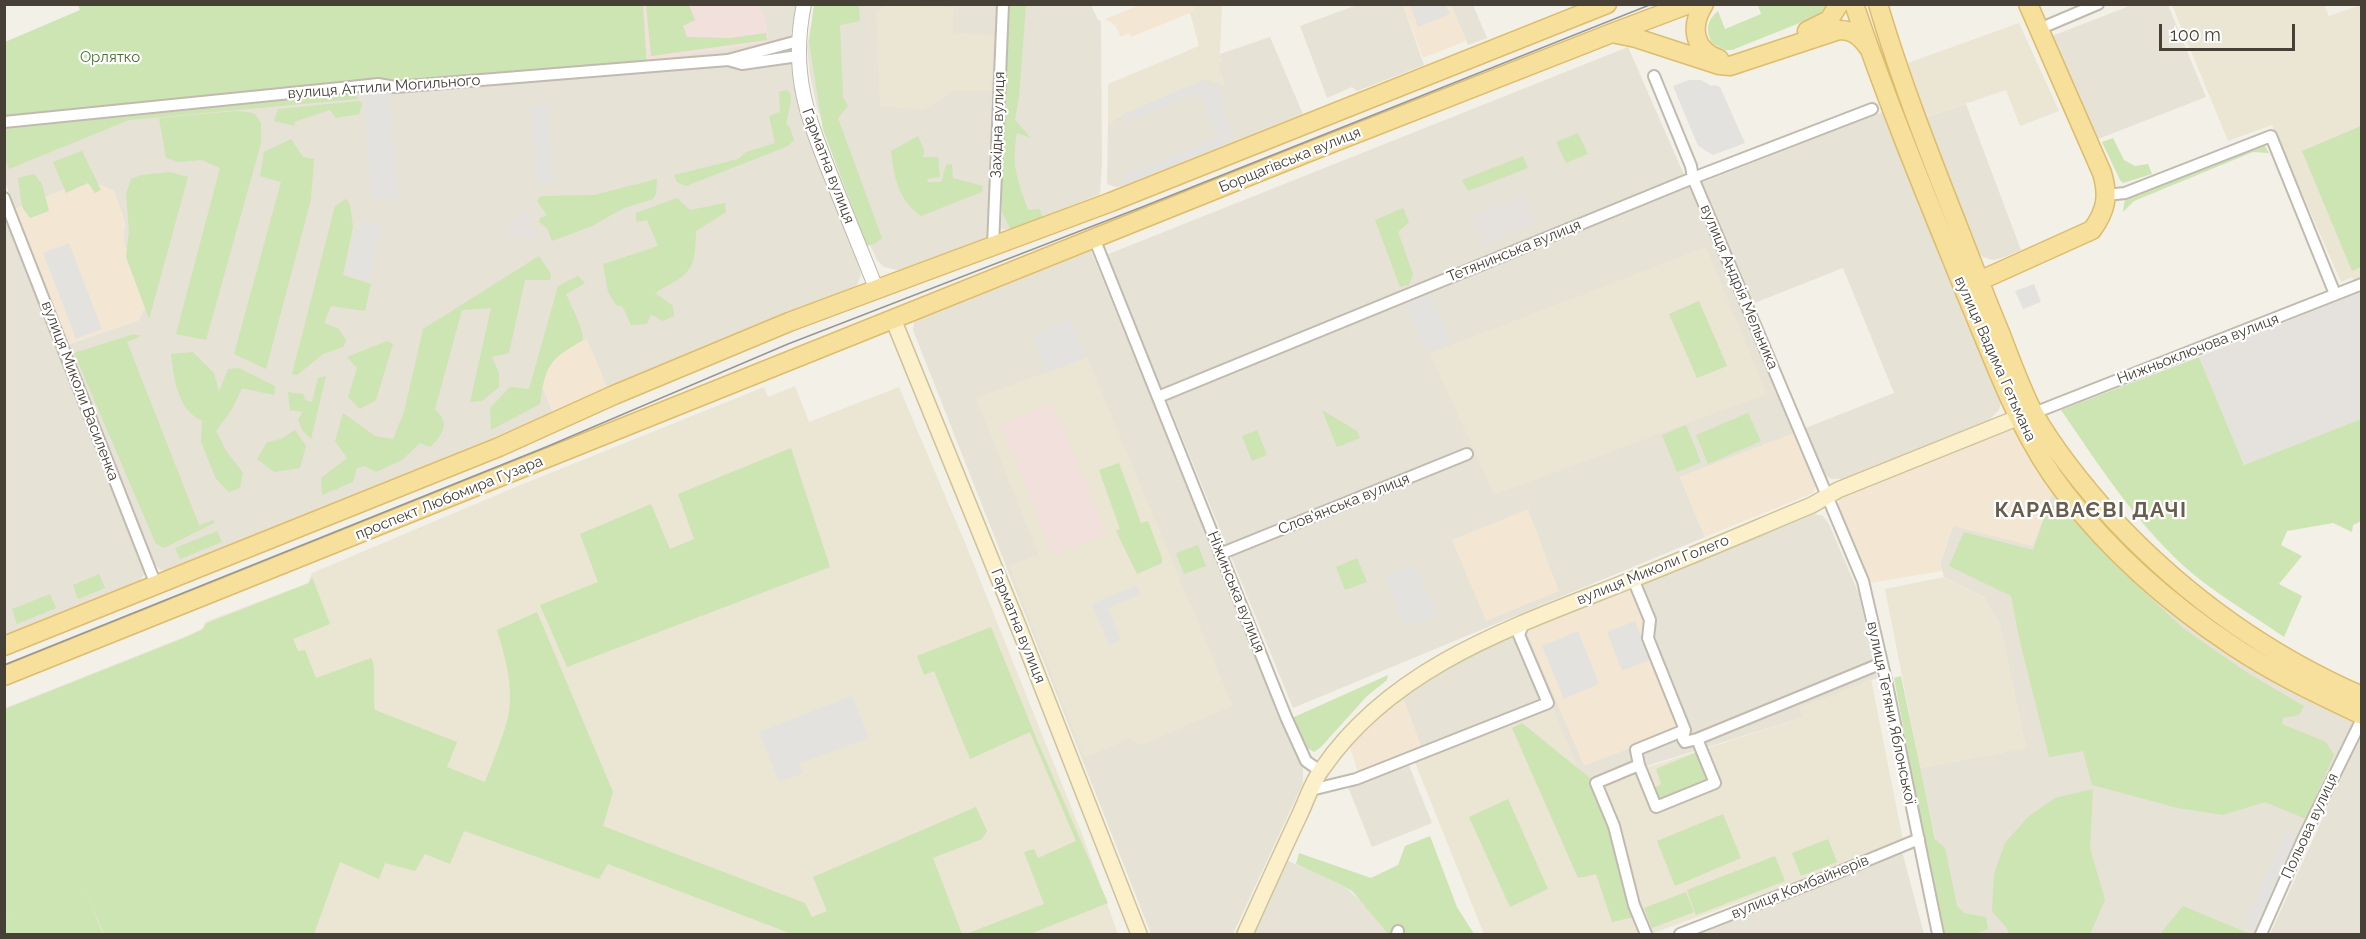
<!DOCTYPE html>
<meta charset="utf-8">
<style>
body{margin:0}
#map{position:relative;width:2366px;height:939px;overflow:hidden;background:#f3f0e8;font-family:Raleway,sans-serif}
canvas{display:block}
.frame{position:absolute;inset:0;border:6px solid #464037;pointer-events:none}
.scale{position:absolute;left:2159px;top:24px;width:136px;height:27px;box-sizing:border-box;border:3px solid #464037;border-top:0;padding-left:8px;font-size:18px;line-height:21px;white-space:nowrap;color:#464037;-webkit-text-stroke:4px #fff;paint-order:stroke}
</style>
<div id="map">
<canvas width="2366" height="939"></canvas>
<div class="frame"></div>
<div class="scale">100 m</div>
</div>
<script>
const c = document.querySelector('canvas').getContext('2d');
c.lineJoin = 'round';
function paint(path, color) { c.fillStyle = color; c.fill(path, 'evenodd'); }
function strokePath(path, color, width, dash) { c.strokeStyle = color; c.lineWidth = width; c.lineCap = dash ? 'butt' : 'round'; c.setLineDash(dash || []); c.stroke(path); }
function write(font, color, halo, rows, align = 'center') {
  c.font = font + ' Raleway,sans-serif'; c.lineWidth = 4.5; c.setLineDash([]); c.textBaseline = 'middle'; c.strokeStyle = halo; c.fillStyle = color; for (const [text, x, y, turn = 0] of rows) {
    c.save(); c.translate(x, y); c.rotate((+turn || 0) * Math.PI / 180); c.textAlign = isNaN(turn) ? turn : align; if (halo) c.strokeText(text, 0, 0); c.fillText(text, 0, 0); c.restore();
  }
}
paint(new Path2D(`
 M643,5H797L790,39L797,94L858,261L861,275L857,285L846,292L608,389L539,378L553,413L174,570H160L151,560L67,345L139,320L123,240L125,222L114,191L88,180L15,209L5,182L4,120L647,65Z
 M815,5H999L988,239L910,269L897,270L884,267L877,260L866,237L817,108L810,75L807,47Z
 M1011,5H1091L1098,20L1101,21L1102,164L1100,194L1012,230L1001,229Z
 M1357,5H1403L1424,65L1357,91L1352,87L1327,98L1300,26Z
 M1451,5H1473L1487,38L1468,45Z
 M2132,5H2168L2206,97L2098,139L2052,36Z
 M1270,37L1303,114L1122,186L1116,187L1107,184L1108,124L1123,114L1206,79L1224,84L1218,63L1222,61L1220,54Z
 M1628,47L1685,177L1162,390L1106,255Z
 M1966,104L2021,250L2002,258L1993,260L1983,257L1976,251L1924,118Z
 M1885,111L2000,395L2001,403L1999,410L1989,420L1844,479H1831L1821,471L1803,429L1894,393L1843,268L1752,304L1701,183Z
 M1689,187L1795,433L1680,477L1705,537L1293,708L1166,398Z
 M4,207L143,566L144,574L138,585L4,642Z
 M1091,251L1303,768V783L1233,934H1151L913,330L914,322Z
 M2054,489L2179,616L2262,675L2352,722L2354,727L2265,934H1956L1920,768L2026,748L2000,626L1984,597L1944,577L1940,564L1953,526Z
 M1814,514L1823,516L1829,524L1859,594L1877,678L1800,708L1804,717L1624,773L1586,788L1414,760L1402,694L1457,657L1525,629L1651,638L1638,584Z
 M2359,738L2361,739V934H2270Z
 M1408,763L1432,823L1372,847L1348,787Z
 M1902,851L1924,934H1695L1694,932Z
 M1286,860L1343,885L1365,905L1383,928L1399,934H1254Z`), '#e6e2d6');
paint(new Path2D(`
 M1140,5H1193L1194,9L1190,13L1131,37L1129,33L1121,37L1115,25L1105,19Z
 M1403,5H1451L1466,41L1423,58Z
 M88,180L114,191L125,222L123,240L147,304L139,320L67,345L15,209Z
 M587,339L608,389L553,413L539,378L540,359Z
 M2007,428H2013L2018,432L2054,489L2033,546L1953,526L1940,564L1942,571L1869,583L1839,509V499L1844,494Z
 M1795,433L1816,483L1813,493L1705,537L1680,477Z
 M1528,509L1559,591L1486,621L1452,540Z
 M1638,584L1651,638L1687,726L1584,766L1525,629Z
 M1402,694L1423,751L1359,775L1349,745Z`), '#f3e7d4');
paint(new Path2D(`
 M1524,194L1536,224L1482,246L1469,217Z
 M520,210L532,214L528,227L538,230L535,241L507,232L511,218L517,220Z
 M2360,292L2362,296L2361,419L2244,465L2199,357Z`), '#e5e1dc');
paint(new Path2D(`
 M886,5L954,7L953,33L994,35L991,91H954L924,110L880,106L876,11Z
 M1193,5H1222L1220,54L1222,61L1218,63L1224,85L1206,79L1123,114L1108,124V84L1199,46L1190,13L1194,9Z
 M2172,5H2324L2329,16L2361,5V284L2357,286L2352,277L2341,282L2272,125L2228,141Z
 M2019,23L2059,111L2020,126L2006,90L1924,118L1908,63Z
 M1706,247L1767,394L1494,495L1430,353Z
 M1087,357L1233,706L1141,745L1130,739L1084,758L1009,566L1038,555L976,398Z
 M795,386L809,422L899,387L966,545L1082,834L1118,934H5V708L184,637L202,629L205,622L308,583L312,573L518,486L764,387L768,397Z
 M1944,577L1984,597L2000,626L2026,748L1920,768L1885,589Z
 M1871,679L1903,840L1826,871L1650,934H1484L1414,760L1551,703L1586,787L1804,717L1800,708Z`), '#ebe5d3');
paint(new Path2D(`
 M643,5H759L765,18L769,42L647,61Z
 M1053,403L1106,534L1053,555L1001,424Z`), '#f2e0dc');
paint(new Path2D(`
 M78,5H643L647,65L5,120V42L80,10Z
 M646,5H689L695,20L683,26L687,37L730,38L766,33L767,40L651,56Z
 M814,5H859L860,21L840,25L843,97L848,106L838,118L882,238L876,243L867,246L823,130L809,41Z
 M1008,5H1026L1019,96L1015,120L1031,138L1017,133C1011,167 1017,178 1028,210L1040,209L1042,217L1012,232L1002,212L1000,120L1006,108L1004,68Z
 M1758,5H1828L1817,16L1732,50H1725L1712,43C1705,30 1707,20 1718,11L1725,29L1761,14Z
 M786,90L790,93L791,101L786,124L790,128L794,140L788,146L686,186L677,182L674,175L738,159L746,152L775,143L769,116L780,112L779,92Z
 M356,93L357,99L129,120L9,169L5,158V129Z
 M359,101L362,104L359,114L336,118L330,110L294,122L295,126L274,121L278,109Z
 M237,111L254,113L261,123V143L206,340L176,334L220,168L202,160L179,162L166,158L159,118Z
 M2361,126V267L2352,271L2302,151Z
 M1578,133L1588,154L1566,163L1556,142Z
 M918,136L924,150L923,157H938L940,177L927,179L928,182H941L946,165L952,164L953,178L983,186L982,192L921,216C898,200 894,177 891,151Z
 M2113,138L2124,160L2135,166L2148,164L2152,174L2123,183L2120,180L2102,142Z
 M291,139L303,157L314,159L311,199L266,369L234,354L281,182L260,176L264,152Z
 M2263,143L2269,153L2253,152L2134,201L2123,212L2125,198Z
 M82,151L101,190L95,193L88,183L66,193L53,162Z
 M1523,156L1528,168L1468,191L1462,180Z
 M170,172L188,177L149,319L126,257L129,231L126,194L131,179L141,175Z
 M34,174L42,184L49,211L30,218L22,207L18,178Z
 M657,179L656,194L653,199L624,208L592,226L552,241L547,228L539,222L540,218L547,215L537,201L541,196L594,195Z
 M677,198L690,210L725,203L726,212L696,231C695,273 690,273 655,293L673,306L674,316L663,321L651,314L647,324L631,325L623,307L616,305L608,292L603,264L658,246L647,220L636,222V213Z
 M346,199L350,204L353,227L343,275L371,284L365,311L331,306L324,323L338,328L346,340L343,347L323,354L297,375L292,374L335,206Z
 M1403,208L1409,222L1398,232L1413,274L1409,285L1400,287L1375,220Z
 M539,256L551,274L550,280H525L509,353L492,357L499,373V387L482,401L470,402L491,308L462,310L435,409C450,424 444,433 430,447L420,443L402,460L376,472L365,466L357,468L353,482L322,495L321,478L347,458L335,441L343,413L375,436L393,439L404,412L423,329Z
 M578,276L585,283L566,294C572,310 582,323 583,340C548,361 546,364 540,404L491,430L490,408L510,387L529,389L558,286Z
 M1699,301L1727,366L1697,378L1669,314Z
 M134,334L141,336L127,342L199,525L214,520V523L164,548L156,544L74,353Z
 M387,341L393,344L376,400L360,409L348,397L357,368L347,357Z
 M193,352L214,373L219,392L228,369L239,368L275,386L274,395L242,388L232,409L216,431L227,452L243,473L240,488L229,492L216,479L201,442L202,421C177,409 174,379 171,354Z
 M2199,357L2244,465L2361,419V521L2353,525L2352,532L2333,523L2287,531L2281,545L2302,556L2279,584L2302,596L2284,637C2254,616 2221,597 2193,574C2139,528 2101,468 2061,410Z
 M326,376L311,439L302,430L298,419L303,412L290,410L288,392L303,394L305,400L312,402L318,378Z
 M1322,410L1357,431L1360,438L1337,447Z
 M1748,413L1761,441L1708,464L1696,435Z
 M1686,425L1701,462L1677,472L1662,435Z
 M295,430L306,446L300,468L274,472L257,459L267,442L281,439Z
 M1257,430L1267,455L1252,461L1242,436Z
 M791,448L830,567L567,667L540,605L598,582L580,534L651,504L670,549L694,539L678,494Z
 M1119,463L1141,523L1148,521L1162,558V563L1137,574L1116,531L1120,529L1099,470Z
 M2054,505L2080,525L2113,563L2183,628L2249,674L2304,706L2299,715L2283,718L2282,724L2326,742L2334,755L2306,819L2265,802L2223,815L2178,808L2092,785L2083,751L2049,757L2020,642L2011,596L1949,566L1964,532L2033,550L2047,510Z
 M217,531L222,542L180,559L175,548Z
 M1198,545L1206,566L1184,574L1176,553Z
 M1357,558L1367,582L1345,590L1336,567Z
 M99,574L105,588L78,599L73,585Z
 M312,577L330,624L293,639L298,651L305,650L316,678L371,658C377,667 372,695 375,710L457,742L447,767L485,782C492,764 506,730 509,712C513,684 505,656 497,630L537,612L613,792L603,826L805,903L812,917L827,911L813,877L976,807L987,831L982,839L933,858L962,934H792L608,864L599,879L464,831L450,864L425,854L415,871L385,863L379,879L340,862L314,934H104L84,888L103,934H5V919L11,917L5,918V709L189,636L203,629L207,623L309,583Z
 M50,594L56,608L17,624L12,609Z
 M991,627L1037,740L1108,903L1030,934H966L1044,904L1024,852L1034,849L1038,858L1076,841L1030,732L970,759L934,671L924,675L917,656Z
 M1388,675L1387,680L1367,696L1321,747L1314,752L1304,746L1292,718Z
 M1901,676L1935,839L1945,848L1957,906L1964,913L1986,917L1988,929L1975,934H1942L1894,678Z
 M1522,723L1596,783L1638,916L1612,922L1596,874L1578,878L1512,728Z
 M1697,752L1711,781L1658,802L1653,789L1661,784L1656,769Z
 M2093,789L2090,848L2105,900L2090,934H2009L2006,927L1992,911L1994,874L2005,843L2028,817L2055,798Z
 M1508,799L1548,889L1510,907L1469,817Z
 M1723,814L1741,858L1675,886L1657,841Z
 M1430,836L1457,907L1474,934H1401L1394,932L1388,934L1353,892L1342,885L1296,864L1299,853L1371,878L1398,865L1405,846Z
 M1828,839L1837,862L1801,876L1792,853Z
 M1775,856L1785,881L1696,915L1687,890Z
 M1686,892L1694,912L1652,928L1644,908Z
 M2183,906L2250,934H2160Z`), '#cde4b3');
paint(new Path2D(`
 M1410,5H1446L1450,14L1418,27Z
 M1203,80L1206,88L1217,84L1224,101L1221,103L1233,134L1221,146L1122,186V176L1217,138L1199,93L1126,122L1123,114Z
 M1689,80H1701L1711,86L1715,85L1720,87L1745,143L1713,155L1698,146L1673,86Z
 M389,92L399,199L372,201L363,95Z
 M546,105L554,182L538,184L530,107Z
 M360,220L383,226L368,280L345,273Z
 M69,243L102,329L76,339L43,253Z
 M2034,284L2041,302L2023,309L2015,291Z
 M1430,292L1451,343L1426,352L1405,302Z
 M1070,320L1085,358L1047,373L1032,335Z
 M1416,565L1437,615L1405,627L1385,576Z
 M1137,585L1141,594L1108,608L1121,640L1109,645L1092,604Z
 M1635,621L1650,660L1622,671L1607,632Z
 M1578,631L1599,684L1564,699L1542,646Z
 M852,696L869,738L800,763L803,773L779,782L759,732Z
 M2286,830L2298,835L2256,929L2245,924Z`), '#e4e2df');
const minor = new Path2D(`
 M2039,29L2098,4
 M728,60L742,64L798,56
 M1654,76L1691,166L1693,178L1863,581L1886,680L1938,934
 M4,122L360,86L378,84L395,87L728,60L798,41
 M2107,195L2125,193L2271,136L2335,294
 M4,198L156,585
 M1094,238L1286,717L1306,761L1320,771
 M993,246L1003,4
 M1158,397L1693,178L1872,109
 M2034,413L2362,284
 M1220,554L1467,454
 M1633,579L1650,620L1648,638L1685,730L1636,750L1639,765L1596,783L1614,826L1634,905L1646,934
 M1685,730L1683,739L1685,742L1697,739
 M1639,765L1656,807L1715,783L1697,739L1882,663
 M1311,790L1356,779L1548,703L1519,635L1524,622
 M1397,934L1398,931
 M1680,934L1827,877L1919,839
 M2261,934L2304,837L2362,719`);
const tertiary = new Path2D(`
 M804,4C789,76 809,121 835,186C849,220 862,254 876,288`);
const secondary = new Path2D(`
 M893,319L1019,628L1139,934
 M1245,934C1263,894 1281,854 1300,814C1307,799 1312,782 1322,769C1394,664 1518,625 1631,580C1692,556 1752,530 1812,505L1838,490L2017,418`);
const primary = new Path2D(`
 M1704,4C1690,26 1693,50 1719,59
 M1854,4C1887,102 1927,198 1966,294C1995,362 2019,434 2065,493C2111,552 2171,605 2233,646C2273,673 2318,694 2362,715
 M1878,4C1901,82 1931,158 1961,234C1974,268 1987,301 2001,335C2011,361 2021,389 2034,414C2057,454 2085,488 2116,522C2186,596 2268,655 2362,696
 M1807,31L1829,20L1839,4
 M1612,33L1636,38L1719,65L1730,66L1839,30C1853,30 1860,36 1868,47
 M1979,281L2092,230C2106,211 2109,196 2102,173L2028,4
 M4,646L499,447L614,395L789,322L1111,202L1607,4
 M4,676L1304,154L1612,33L1689,4`);
strokePath(minor, '#c1baae', 14);
strokePath(tertiary, '#c1baae', 16);
strokePath(secondary, '#cfc39a', 18);
strokePath(primary, '#dcbd6d', 21);
strokePath(minor, '#fff', 10);
strokePath(tertiary, '#fff', 14);
strokePath(secondary, '#fbf0ca', 15);
strokePath(primary, '#f7df9c', 18);
strokePath(new Path2D(`
 M4,665L546,447L788,344L1142,207L1652,4`), '#969696', 1.5);
write('15px', '#47732e', '#fff', [
 ["Орлятко",110,57]
]);
write('15px', '#464037', '#fff', [
 ["вулиця Аттили Могильного",384,87,-4],
 ["Західна вулиця",998,125,-88],
 ["Борщагівська вулиця",1290,160,-22],
 ["Гарматна вулиця",828,166,69],
 ["Тетянинська вулиця",1514,251,-22],
 ["вулиця Андрія Мельника",1739,287,67],
 ["Нижньоключова вулиця",2198,349,-21],
 ["вулиця Вадима Гетьмана",1995,359,66],
 ["вулиця Миколи Василенка",80,391,69],
 ["проспект Любомира Гузара",449,498,-22],
 ["Слов'янська вулиця",1344,504,-22],
 ["вулиця Миколи Голего",1653,570,-22],
 ["Ніжинська вулиця",1236,592,68],
 ["Гарматна вулиця",1018,626,68],
 ["вулиця Тетяни Яблонської",1891,713,78],
 ["Польова вулиця",2310,826,-65],
 ["вулиця Комбайнерів",1800,887,-22]
]);
c.letterSpacing = '1.5px';
write('bold 21px', '#685e4f', '#fff', [
 ["КАРАВАЄВІ ДАЧІ",2091,511]
]);
c.letterSpacing = '0px';
</script>
